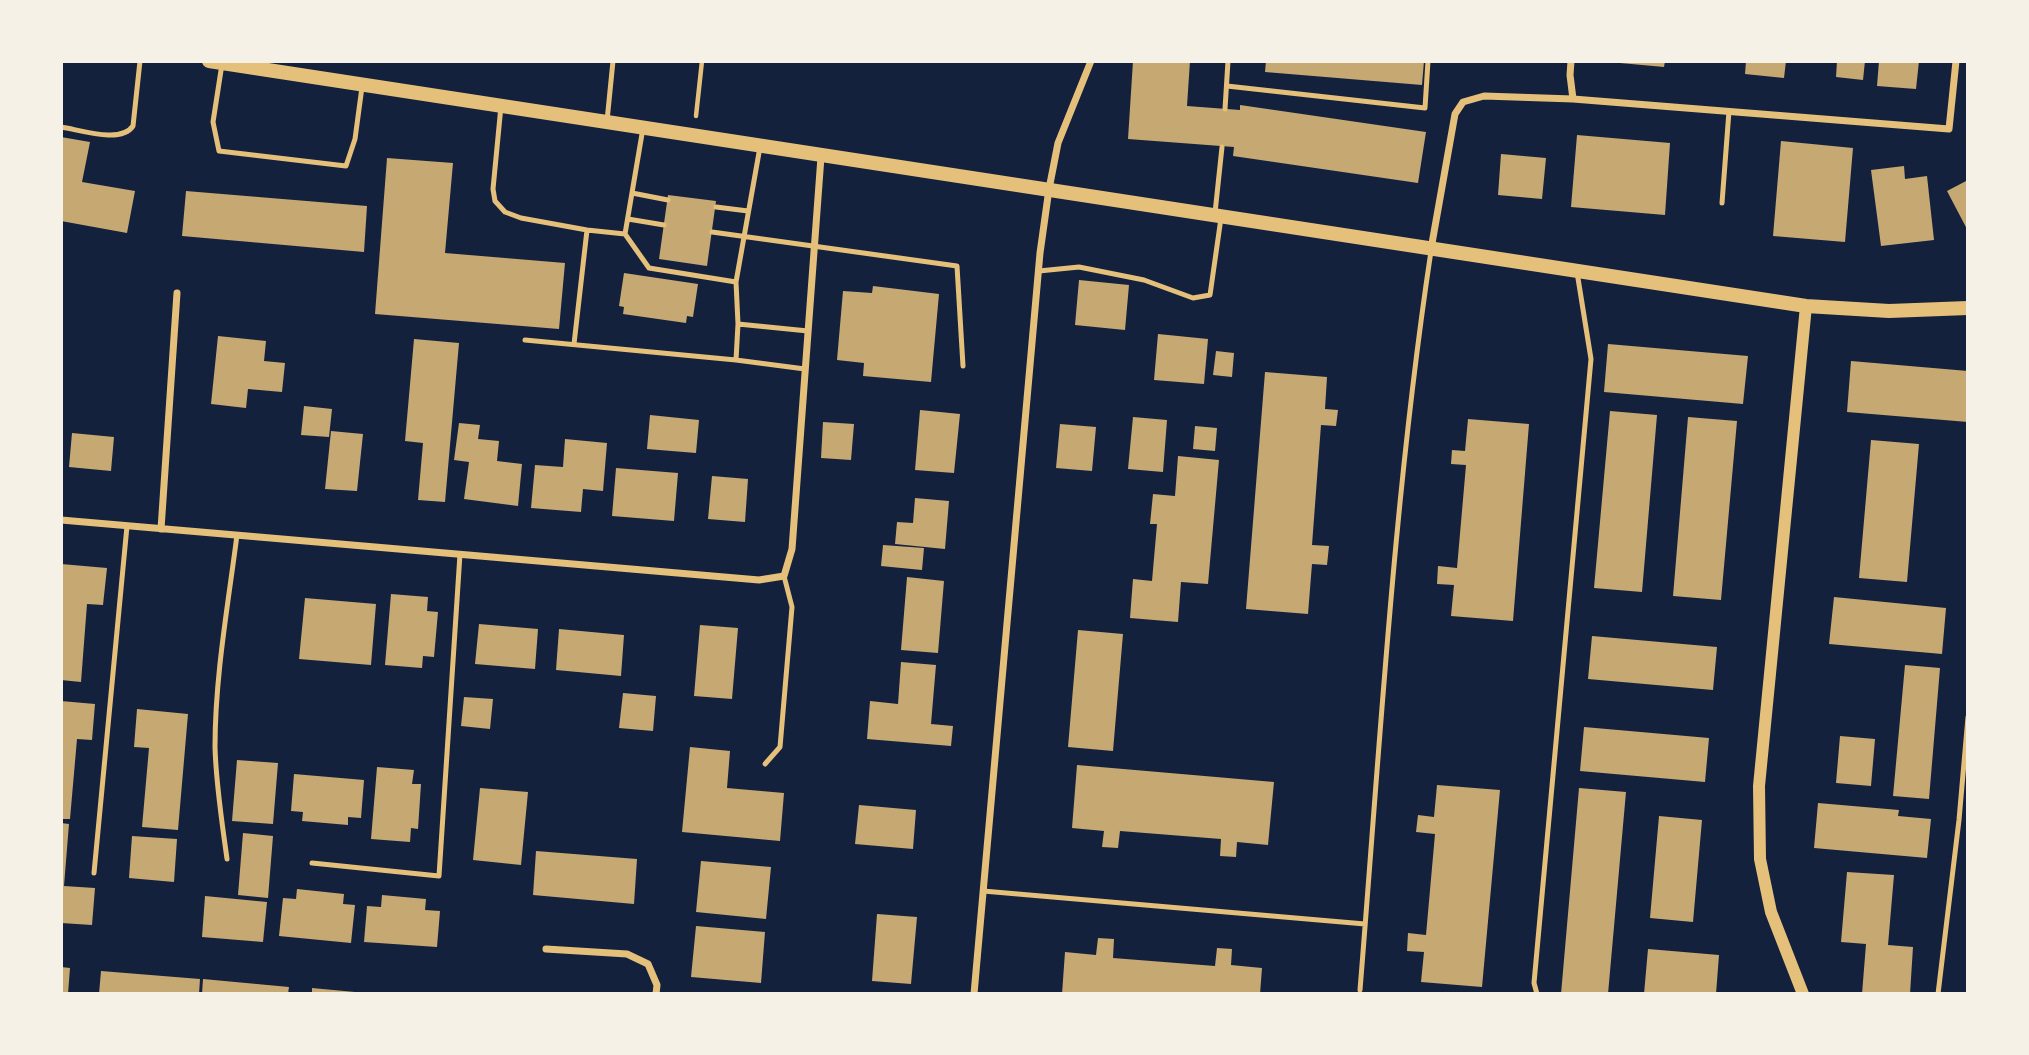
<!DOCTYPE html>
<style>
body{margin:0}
#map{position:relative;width:2029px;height:1055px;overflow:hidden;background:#14213d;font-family:"Crimson Pro",serif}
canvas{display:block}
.frame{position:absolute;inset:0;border:63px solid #f6f1e7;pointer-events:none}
</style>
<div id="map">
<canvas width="2029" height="1055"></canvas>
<div class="frame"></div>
</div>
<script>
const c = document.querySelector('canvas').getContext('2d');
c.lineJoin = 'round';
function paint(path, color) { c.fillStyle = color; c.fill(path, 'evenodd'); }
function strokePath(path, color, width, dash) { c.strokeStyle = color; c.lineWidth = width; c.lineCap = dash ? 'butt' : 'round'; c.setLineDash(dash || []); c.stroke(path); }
paint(new Path2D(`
 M1133,61H1190L1187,106L1240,110V105L1426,132L1418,183L1233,156L1234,147L1128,139Z
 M1266,61H1424L1422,85L1265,72Z
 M1620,61H1665L1664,67L1620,63Z
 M1746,61H1786L1784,78L1745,74Z
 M1837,61H1865L1863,80L1836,77Z
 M1879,61H1919L1916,89L1877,86Z
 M1577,135L1670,143L1665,215L1571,207Z
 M61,137L90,142L82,182L135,191L127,233L61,221Z
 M1781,141L1853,148L1845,242L1773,236Z
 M1501,154L1546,158L1542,199L1498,195Z
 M387,158L453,163L445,253L565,263L559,329L375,314Z
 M1904,166L1905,179L1927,176L1934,240L1881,246L1871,170Z
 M1968,180V231L1947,191Z
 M186,191L367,206L364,252L182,236Z
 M668,195L716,201L707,266L659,259Z
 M624,273L698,284L693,317L687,316L686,323L623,314L624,307L619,306Z
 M1079,280L1129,285L1125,330L1075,325Z
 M873,286L939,294L931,382L863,376L864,363L837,360L843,291L872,293Z
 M1158,334L1208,339L1204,384L1154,380Z
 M218,336L266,341L264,361L285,363L282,392L248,389L246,408L211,404Z
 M414,339L459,343L445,502L418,500L423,443L405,441Z
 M1608,344L1748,356L1743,404L1604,392Z
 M1216,351L1234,353L1232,377L1213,375Z
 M1851,361L1968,371V422L1847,412Z
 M1265,372L1327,377L1325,409L1338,410L1336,426L1321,425L1312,545L1329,546L1327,565L1312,564L1308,614L1246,609Z
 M304,406L332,409L329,437L301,435Z
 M920,410L960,414L954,473L915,470Z
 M1610,411L1657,415L1642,592L1594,588Z
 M650,415L699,420L696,453L647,449Z
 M1133,417L1167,420L1163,472L1128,469Z
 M1688,417L1737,421L1721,600L1673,596Z
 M1468,419L1529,424L1513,621L1451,616L1454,585L1437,584L1438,566L1457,568L1466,465L1451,464L1452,450L1465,451Z
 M823,422L854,424L851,460L821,458Z
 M459,423L480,425L478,439L499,441L497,461L522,464L518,506L464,499L469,462L454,460Z
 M1060,424L1096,427L1092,471L1056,468Z
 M1195,426L1217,428L1215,451L1193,449Z
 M331,431L363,434L357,491L325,489Z
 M72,433L114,437L111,471L69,467Z
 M565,439L607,443L603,491L583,489L581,512L531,508L535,465L563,467Z
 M1871,440L1919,444L1907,582L1859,578Z
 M1178,456L1219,460L1208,584L1181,582L1178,622L1130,618L1133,579L1152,581L1157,524H1150L1153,494L1175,496Z
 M616,468L678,473L674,521L612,516Z
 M712,476L748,479L745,522L708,519Z
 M915,498L949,501L945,549L895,544L897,522L913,523Z
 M883,545L924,548L922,570L881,566Z
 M61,564L107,568L103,605L87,604L81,682L61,680Z
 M907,577L944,581L938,653L901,650Z
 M391,594L428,597L427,611L438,612L434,657L423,656L422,668L385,665Z
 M1834,597L1946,608L1942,654L1829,644Z
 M305,598L376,604L371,665L299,659Z
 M479,624L538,629L535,669L475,664Z
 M700,625L738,628L732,699L694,696Z
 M559,629L624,635L621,676L556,670Z
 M1078,630L1123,634L1113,751L1068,747Z
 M1592,636L1717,647L1713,690L1588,679Z
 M901,662L936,665L931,724L953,726L951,746L867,739L870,701L898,704Z
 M1905,665L1940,668L1929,799L1893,796Z
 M623,693L656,696L653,731L619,728Z
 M464,697L493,699L490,729L461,726Z
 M61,701L95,704L92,740L77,739L70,819H61Z
 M137,709L188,714L178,830L142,827L149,748L134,747Z
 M1584,727L1709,738L1705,782L1580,771Z
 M1840,736L1875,739L1871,786L1836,783Z
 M690,747L730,751L727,788L784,793L780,841L682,832Z
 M237,760L278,763L273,824L232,821Z
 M1077,765L1274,782L1268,845L1237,842L1236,857L1220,856L1221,839L1120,831L1118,848L1102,847L1104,831L1072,828Z
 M377,767L414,770L412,784H421L418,829L411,828L410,842L371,839Z
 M294,774L364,780L361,818L348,817V825L302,821L303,812L291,811Z
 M1437,785L1500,790L1482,987L1421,982L1424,952L1407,951L1408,933L1426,935L1435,834L1416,832L1418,815L1434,817Z
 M480,788L528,792L521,865L473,860Z
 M1579,788L1626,792L1608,994H1561Z
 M1818,803L1899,810L1898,816L1931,819L1927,858L1814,848Z
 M859,805L916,810L913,849L855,844Z
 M1659,816L1702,820L1693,922L1650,918Z
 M61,823L69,824L64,886L95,888L92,925L61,923Z
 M243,833L273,836L268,898L238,895Z
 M132,836L177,839L174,882L129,878Z
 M536,851L637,859L634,904L533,895Z
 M701,861L771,867L766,919L696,912Z
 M1847,872L1894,875L1888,945L1913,947L1910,994H1862L1866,944L1841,942Z
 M297,889L344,894L343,904L355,905L351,943L279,936L283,898L296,899Z
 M382,895L426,899L425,910L440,911L437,947L364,942L367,906L381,907Z
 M205,896L267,902L263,942L202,937Z
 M877,914L917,917L911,984L872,981Z
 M696,926L765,932L761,983L691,977Z
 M1098,938L1114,939L1113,958L1215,966L1217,948L1232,949L1231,965L1262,968L1260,994H1062L1065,952L1096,955Z
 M1648,949L1719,955L1716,994H1644Z
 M61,967L70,968L68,994H61Z
 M101,971L200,979L199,994H99Z
 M203,979L289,987L288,994H202Z
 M312,988L355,992V994H312Z`), '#c6a872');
strokePath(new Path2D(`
 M696,116L702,61`), '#e5c07b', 4.5);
strokePath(new Path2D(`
 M222,64L213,122L219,151L346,166L355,139L362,87
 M1227,86L1425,108L1428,61
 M501,106L493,189L495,201L505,212L521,218L587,230L625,234
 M1225,109L1228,61
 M607,121L613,61
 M61,127C81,130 121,144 133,126L140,61
 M643,128L625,234L649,268L736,282L738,324L808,331
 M632,193L668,200
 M1722,203L1729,111
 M716,207L748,211
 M1215,213L1222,147
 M628,219L664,225
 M712,232L957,266L963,366
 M1039,271L1079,267L1144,280L1193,298L1210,295L1221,218
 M736,282L760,147
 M738,324L736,360L805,369
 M525,340L736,360
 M574,344L587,230
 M765,764L780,747L792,607L784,576
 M227,859C222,822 216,785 215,747C215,677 228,605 237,535
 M312,863L439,876L460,554
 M94,873L127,526
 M983,891L1365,924
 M1360,990C1380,744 1394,496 1431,251
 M1537,994L1534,983L1591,359L1577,272
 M1938,994L1959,820L1968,717`), '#e5c07b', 5);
strokePath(new Path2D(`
 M1571,61L1570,75L1573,99
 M1431,249L1455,114L1463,102L1484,96L1573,99L1949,129L1956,61
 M61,520L759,580L784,576L792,549L821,157
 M161,529L177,293
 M546,949L627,954L648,964L657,985L656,994
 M974,994L1040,253L1049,189L1058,143L1091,61`), '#e5c07b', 7);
strokePath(new Path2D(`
 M1803,994L1771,912L1760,859L1759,786L1806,306`), '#e5c07b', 12);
strokePath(new Path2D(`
 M209,61L1806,306L1889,311L1968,308`), '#e5c07b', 14);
</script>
